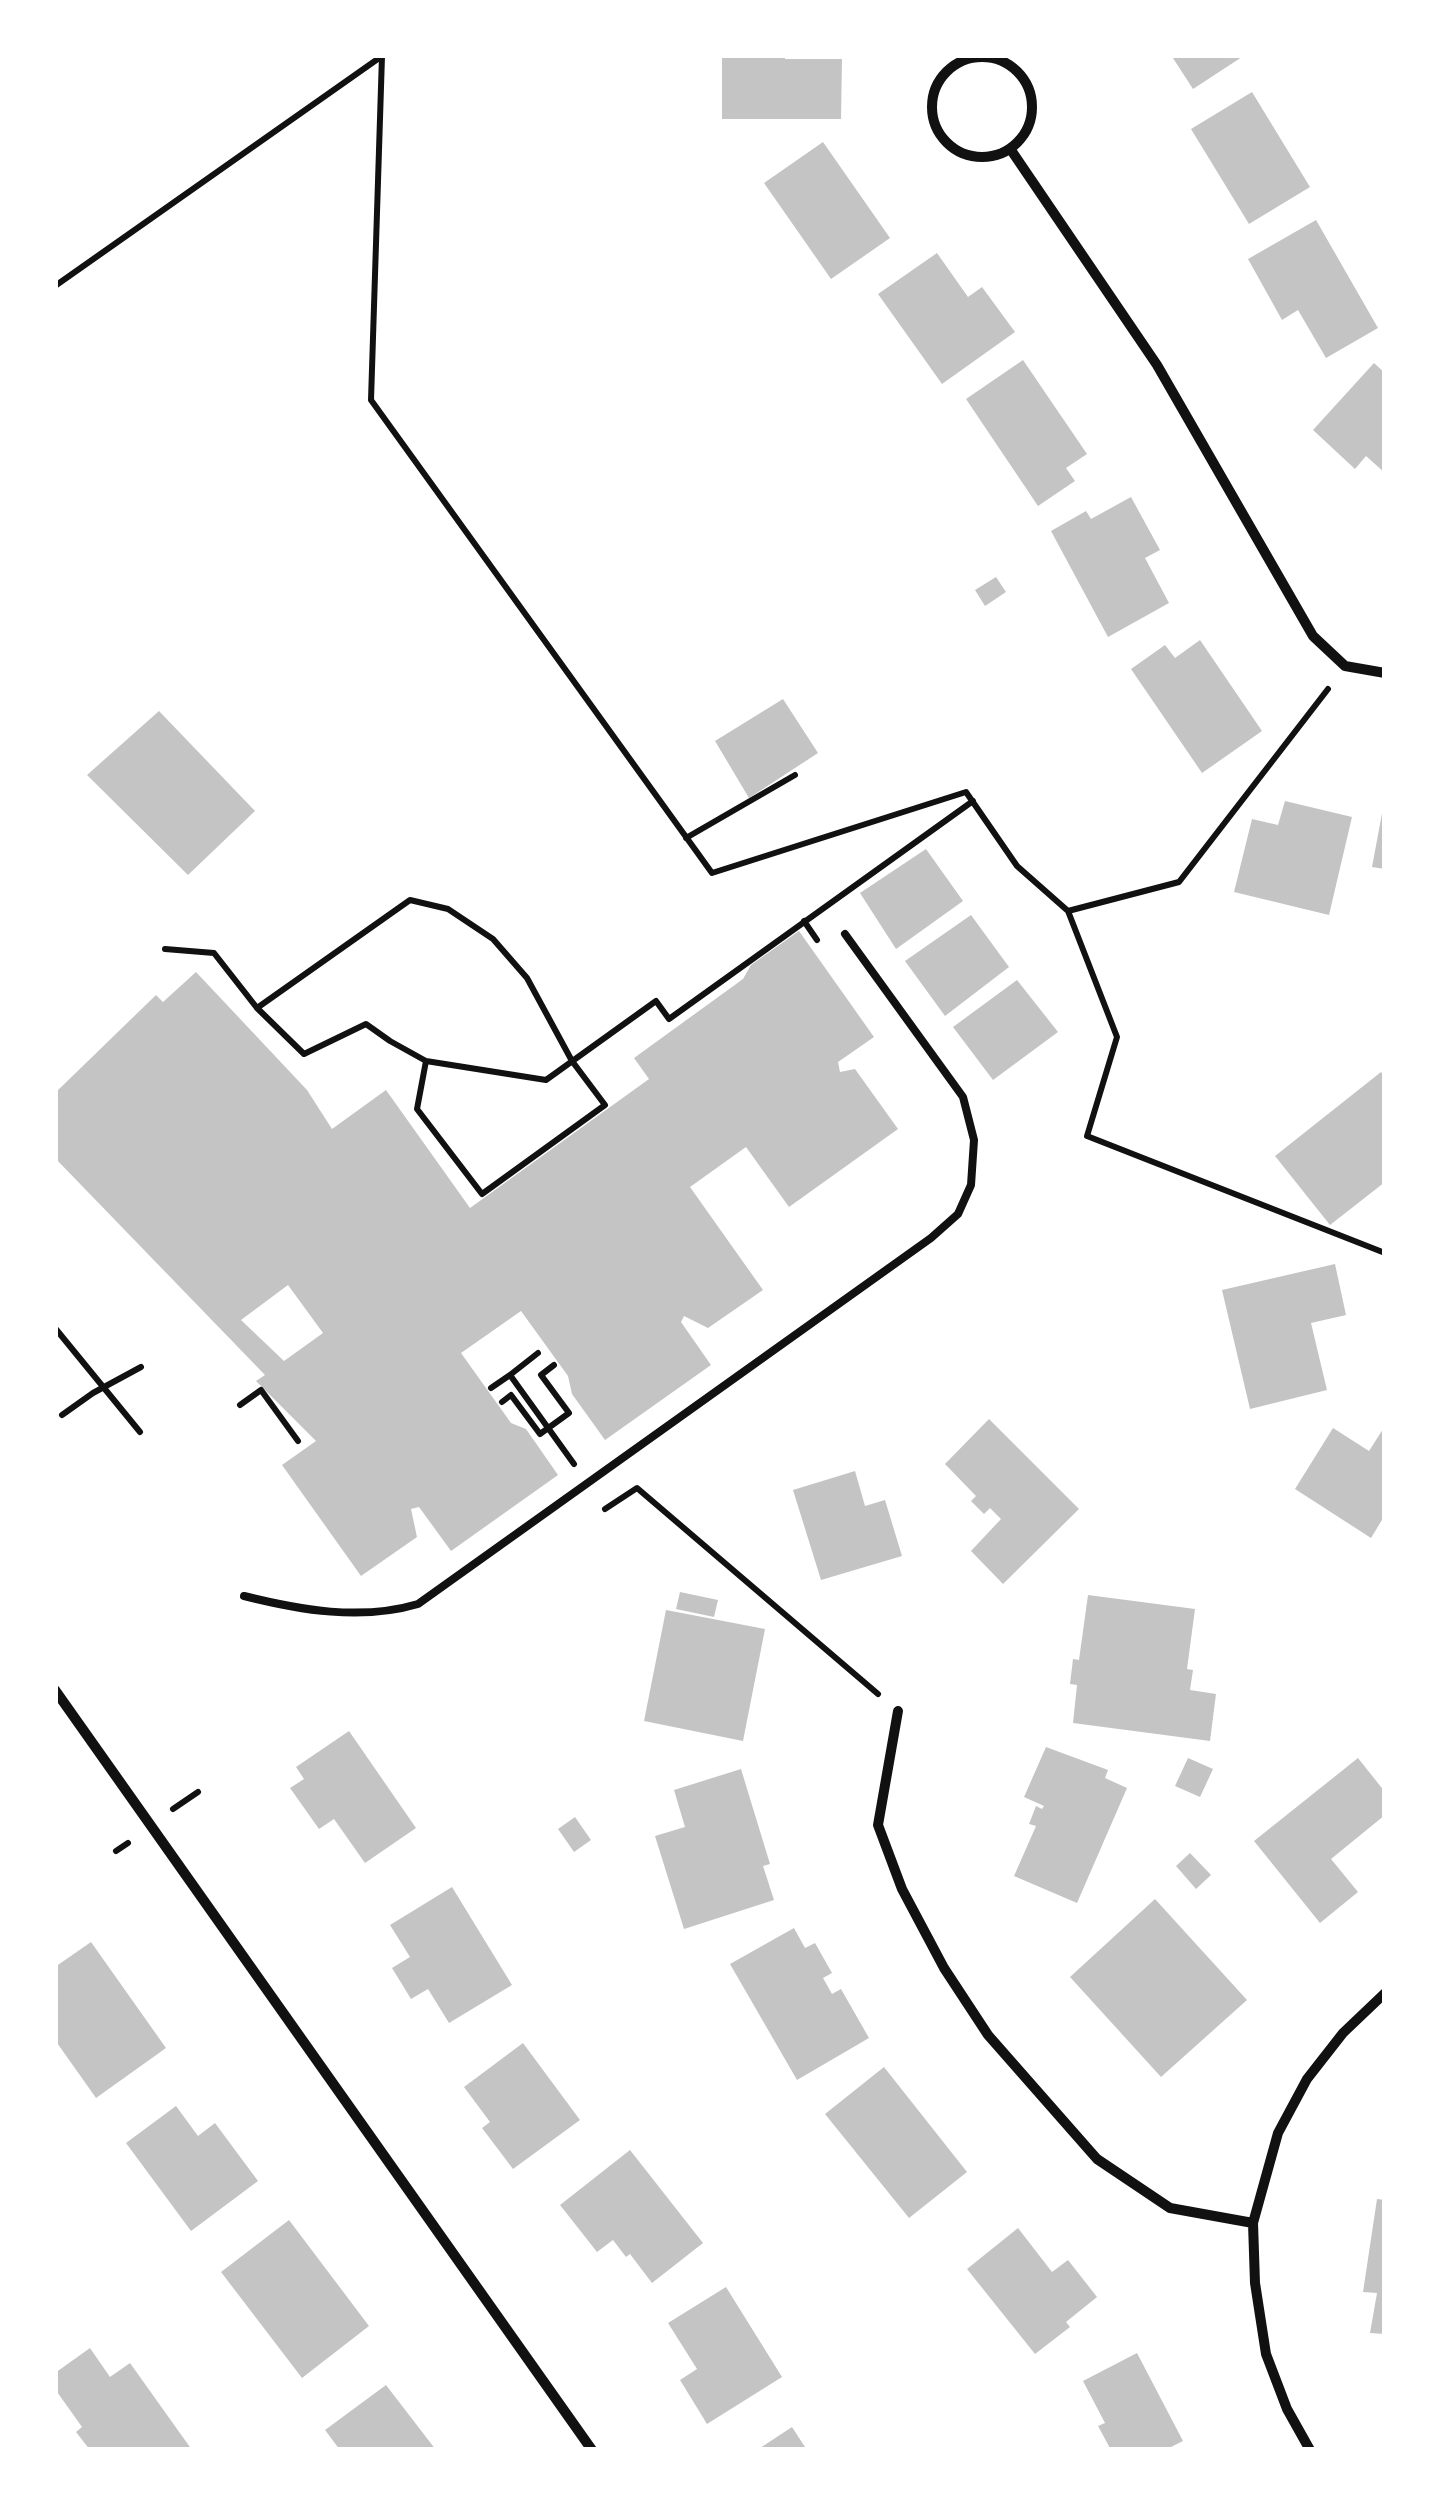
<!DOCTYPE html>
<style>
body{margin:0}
#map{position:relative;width:1440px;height:2505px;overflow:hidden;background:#fff;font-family:"PT Sans",sans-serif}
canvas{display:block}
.frame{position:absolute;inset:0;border:58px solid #fff;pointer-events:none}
</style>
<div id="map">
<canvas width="1440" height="2505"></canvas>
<div class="frame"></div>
</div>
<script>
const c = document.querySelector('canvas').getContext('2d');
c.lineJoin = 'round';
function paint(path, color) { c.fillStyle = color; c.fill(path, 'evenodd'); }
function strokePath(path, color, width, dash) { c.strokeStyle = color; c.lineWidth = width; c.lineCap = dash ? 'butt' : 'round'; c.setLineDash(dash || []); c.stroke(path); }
paint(new Path2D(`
 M722,55H785V59H842L841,119H722Z
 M1171,55H1245L1193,89Z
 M1252,92L1310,187L1249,224L1191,129Z
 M823,142L890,238L831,279L764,183Z
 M1316,220L1378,328L1326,358L1298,310L1282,320L1248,259Z
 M937,253L968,297L982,287L1015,332L942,384L878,294Z
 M1023,360L1087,454L1066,468L1075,481L1038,506L966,399Z
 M1374,363L1385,373V473L1366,456L1355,469L1313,430Z
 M1131,497L1160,550L1145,558L1169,603L1108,637L1051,531L1086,511L1091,519Z
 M996,577L1006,592L985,606L975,590Z
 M1200,640L1262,731L1202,773L1131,669L1165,645L1175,658Z
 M783,699L818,753L749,798L715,741Z
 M159,711L255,811L188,875L87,775Z
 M1285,801L1352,817L1329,915L1234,892L1252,819L1278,825Z
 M1383,808H1385V869L1372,867Z
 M926,849L963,901L896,949L860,893Z
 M971,915L1009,967L945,1016L905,961Z
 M799,931L874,1037L838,1062L840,1072L855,1069L898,1129L789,1207L746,1147L690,1187L763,1290L708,1328L684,1316L681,1322L711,1365L605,1440L572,1394L568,1376L521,1311L461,1353L511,1423L526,1429L558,1475L451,1551L419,1507L411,1509L417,1537L361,1576L282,1465L316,1441L256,1381L265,1375L55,1158V1093L156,995L163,1002L196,972L307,1090L332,1129L386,1090L470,1208L649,1079L634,1058L743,979L751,965ZM288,1285L323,1333L284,1361L241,1320Z
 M1017,980L1058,1032L993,1080L953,1027Z
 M1381,1072L1385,1077V1182L1330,1225L1275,1156Z
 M1335,1264L1346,1315L1311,1323L1327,1390L1250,1409L1222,1290Z
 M989,1419L1079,1509L1003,1584L971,1551L1001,1519L990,1508L984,1514L971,1501L976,1496L945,1464Z
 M1385,1426V1515L1371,1538L1295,1489L1333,1428L1369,1451Z
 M855,1471L865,1506L885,1500L902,1556L821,1580L793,1490Z
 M680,1592L718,1600L714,1617L676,1609Z
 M1088,1595L1195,1609L1187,1669L1193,1670L1190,1690L1216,1694L1210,1741L1073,1723L1077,1685L1070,1684L1073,1659L1079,1660Z
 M666,1610L765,1629L743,1741L644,1721Z
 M349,1731L416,1828L365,1863L334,1819L319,1829L290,1788L304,1779L296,1767Z
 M1046,1747L1108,1770L1105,1778L1127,1788L1077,1903L1014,1876L1036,1826L1029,1824L1036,1806L1042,1809L1044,1806L1024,1797Z
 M1188,1758L1213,1769L1200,1797L1175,1786Z
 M1358,1758L1385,1792V1815L1331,1859L1358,1892L1320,1923L1254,1841Z
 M741,1769L770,1864L763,1866L774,1900L684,1929L655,1836L685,1827L674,1790Z
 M575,1817L591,1840L574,1852L558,1829Z
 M1190,1853L1211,1875L1196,1889L1176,1866Z
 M452,1887L512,1985L449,2023L428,1989L411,1999L392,1968L410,1957L390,1925Z
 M1155,1899L1247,2000L1161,2077L1070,1977Z
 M794,1928L805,1948L815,1943L832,1973L823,1978L832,1994L841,1989L869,2038L797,2080L730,1964Z
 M91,1942L166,2048L96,2098L55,2040V1967Z
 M523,2043L580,2120L513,2169L482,2128L490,2122L464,2087Z
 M884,2067L967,2172L909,2218L825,2114Z
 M176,2106L198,2136L215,2123L258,2181L191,2231L126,2143Z
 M630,2150L703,2243L652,2283L630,2254L626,2257L613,2240L597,2252L560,2205Z
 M1377,2199L1385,2200V2334L1370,2333L1377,2293L1363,2292Z
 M289,2220L369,2326L302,2378L221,2272Z
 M1018,2228L1052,2272L1068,2260L1097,2297L1066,2322L1070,2327L1035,2354L967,2269Z
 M726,2287L782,2377L707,2424L680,2380L697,2369L668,2323Z
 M90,2348L110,2377L130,2363L192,2450H90L76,2432L82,2427L55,2389V2373Z
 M1137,2353L1183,2441L1165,2450H1111L1098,2426L1105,2423L1083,2381Z
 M386,2385L436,2450H340L325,2430Z
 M792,2427L807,2450H757Z`), '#c4c4c4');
strokePath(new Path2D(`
 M382,56L371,400L712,873L966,792L1017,866L1068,911L1117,1037L1087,1136L1385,1253
 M55,286L382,56
 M686,838L795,775
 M1068,911L1179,882L1328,689
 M804,921L817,940
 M165,949L214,953L257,1008L410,900L448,909L493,939L527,978L572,1061L605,1105L482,1194L417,1109L426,1061
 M257,1008L304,1054L366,1024L390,1041L426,1061L546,1080L656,1001L669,1019L973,801
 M55,1328L140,1432
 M510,1375L538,1353
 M491,1388L510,1375L574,1464
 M502,1402L511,1395L540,1434L569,1413L541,1375L554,1365
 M240,1405L261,1390L298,1441
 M62,1415L93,1393L141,1367
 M605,1509L637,1488L878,1694
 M173,1809L198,1792
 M116,1851L128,1843`), '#111', 6);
strokePath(new Path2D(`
 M244,1596C300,1610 361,1621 418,1604L931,1238L958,1214L971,1185L974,1140L963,1097L845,934`), '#111', 8);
strokePath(new Path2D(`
 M932 107a50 50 0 1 1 100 0a50 50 0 1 1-100 0Z
 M1011,150L1157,365L1313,636L1345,666L1385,673
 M55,1690L592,2450
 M898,1711L878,1825L902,1889L944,1968L988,2035L1097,2159L1170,2208L1253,2223
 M1310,2450L1287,2409L1266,2354L1255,2283L1253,2223L1278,2133L1307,2079L1343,2033L1385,1993`), '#111', 10);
</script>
